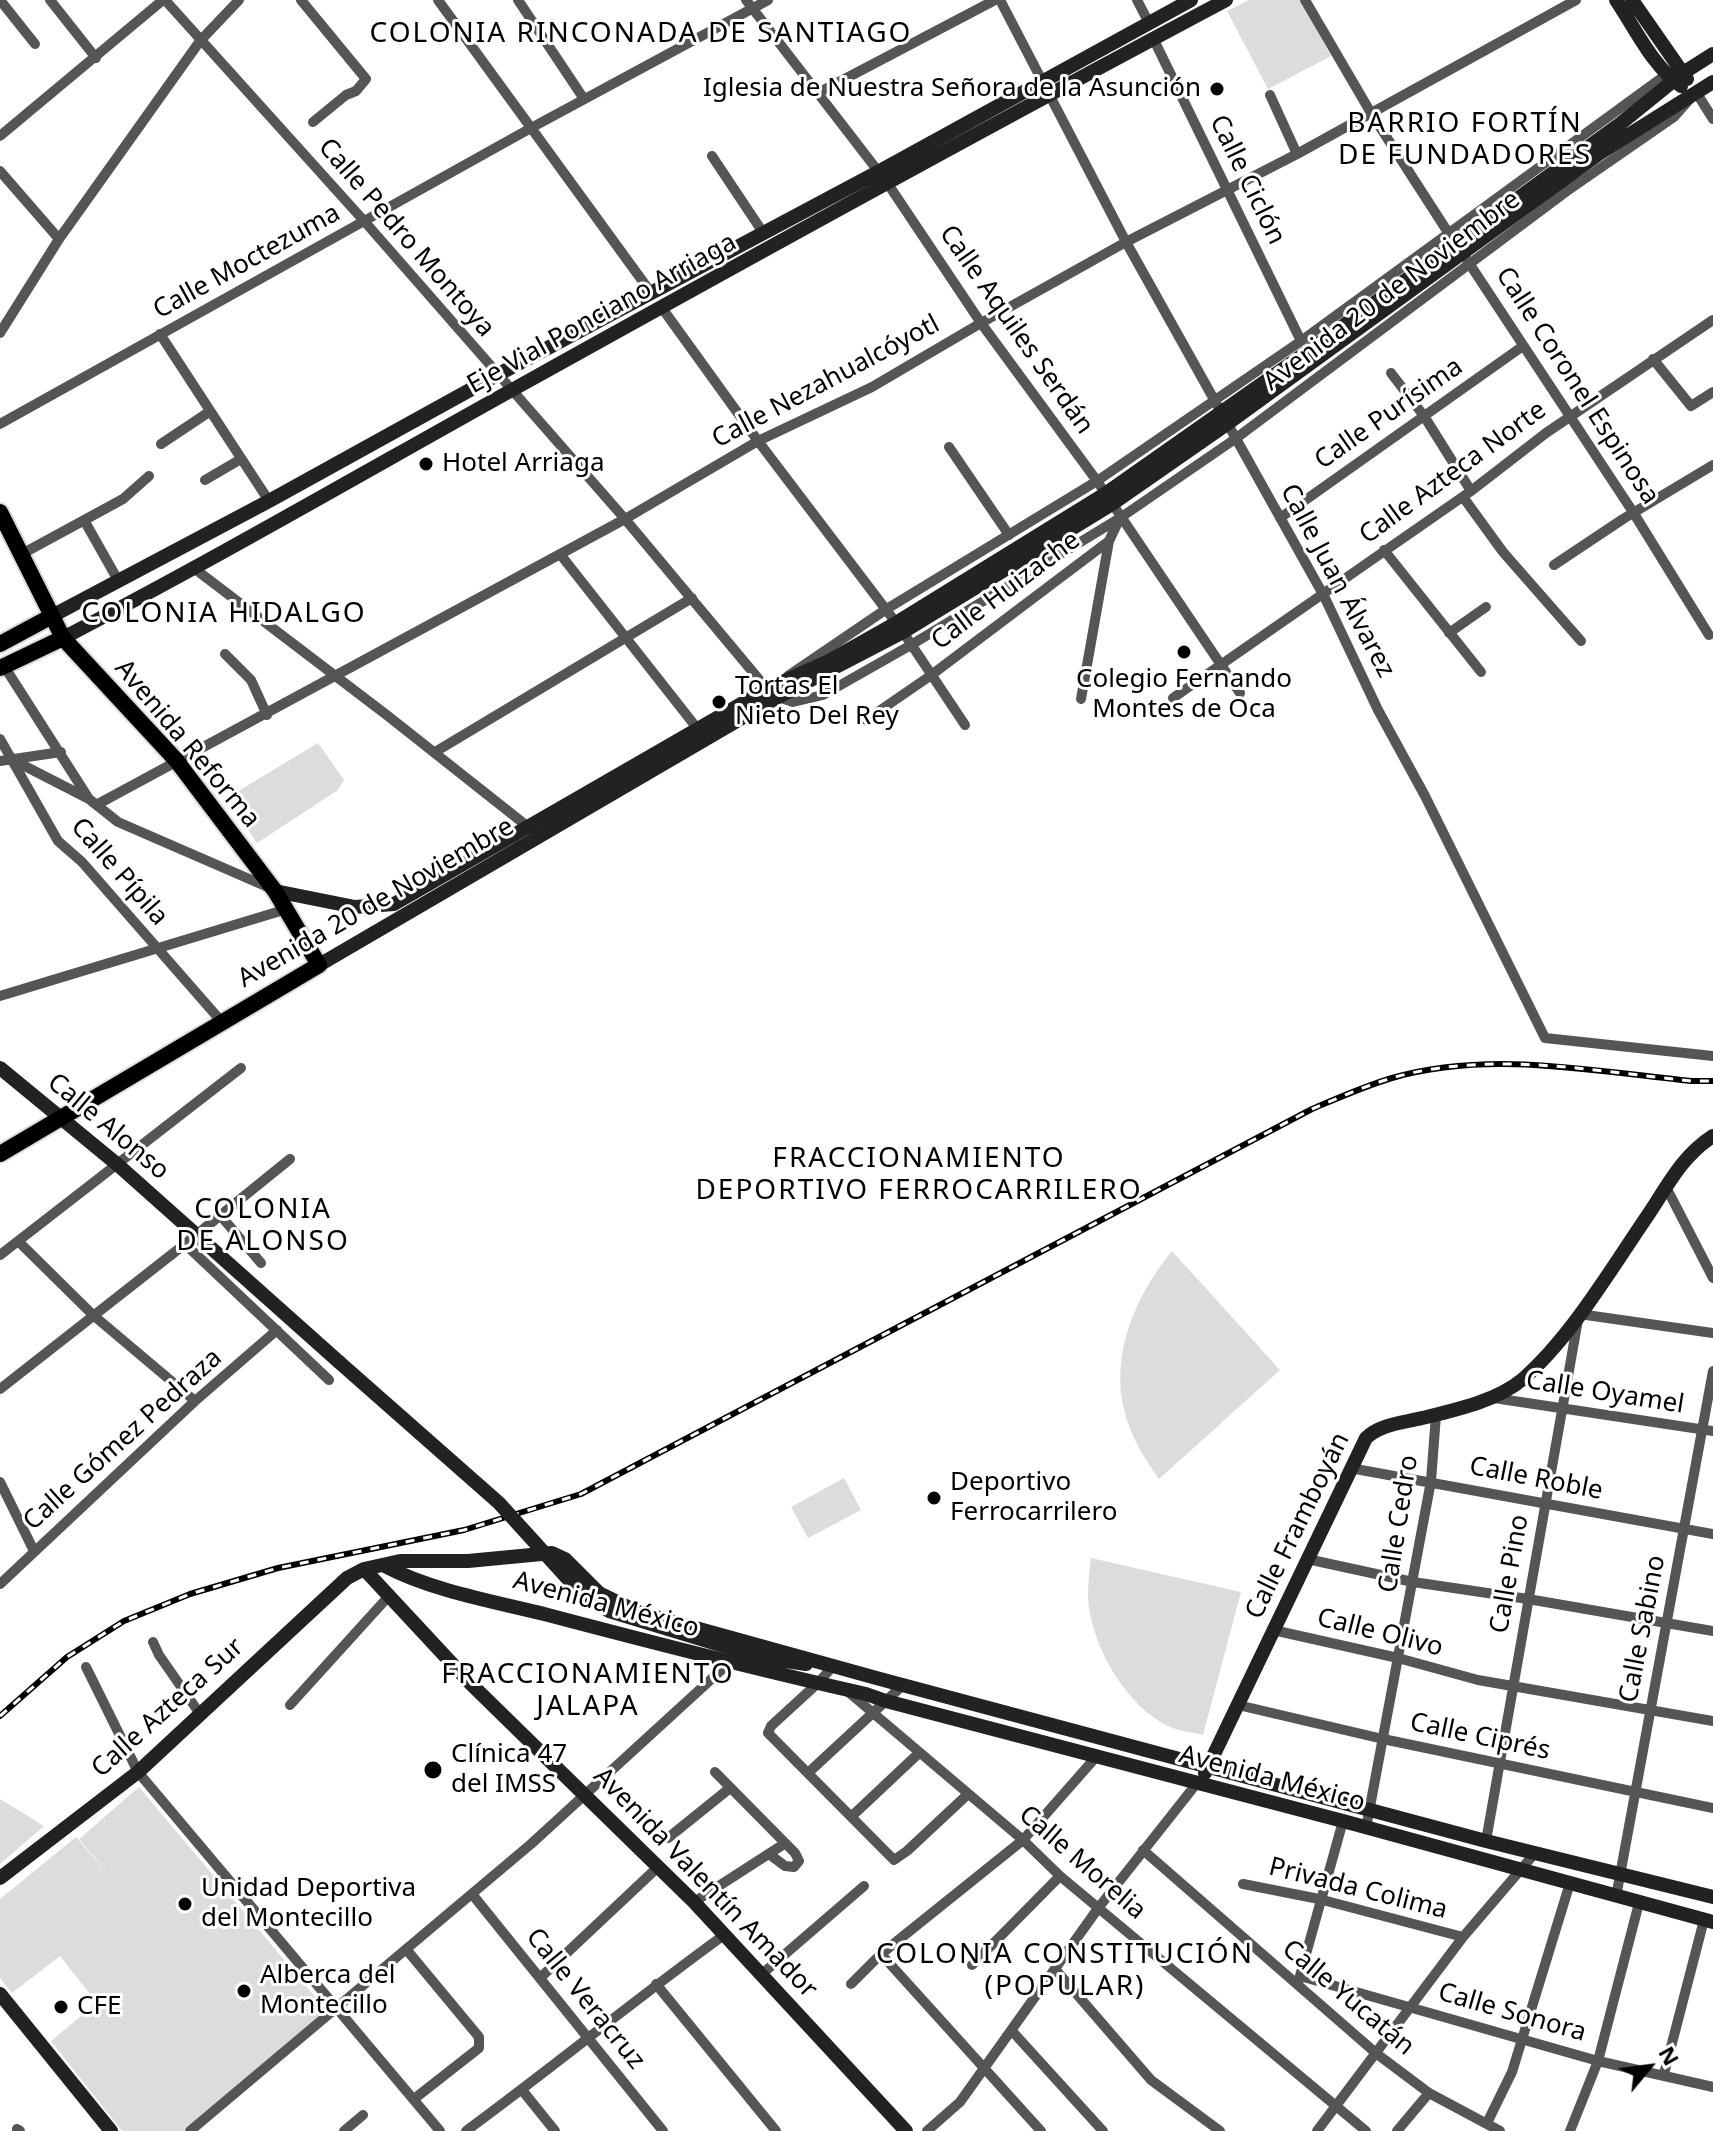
<!DOCTYPE html>
<meta charset="utf-8">
<style>
body{margin:0}
#map{position:relative;width:1713px;height:2131px;overflow:hidden;background:#fff;font-family:"Noto Sans",sans-serif}
canvas{display:block}
.north{position:absolute;left:1609px;top:2027px;width:80px;height:80px;-webkit-text-stroke:6px #fff;paint-order:stroke;rotate:61deg;font-size:22px;font-weight:700;line-height:32px;text-align:center;color:#000}
.north::after{content:'';display:block;margin:auto;width:28px;height:36px;background:#000;clip-path:polygon(50% 0,100% 100%,50% 72%,0 100%)}
</style>
<div id="map">
<canvas width="1713" height="2131"></canvas>
<div class="north">N</div>
</div>
<script>
const c = document.querySelector('canvas').getContext('2d');
c.lineJoin = 'round';
function paint(path, color) { c.fillStyle = color; c.fill(path, 'evenodd'); }
function strokePath(path, color, width, dash) { c.strokeStyle = color; c.lineWidth = width; c.lineCap = dash ? 'butt' : 'round'; c.setLineDash(dash || []); c.stroke(path); }
function write(font, color, halo, rows, align = 'center') {
  c.font = font + ' "Noto Sans",sans-serif'; c.lineWidth = 6; c.setLineDash([]); c.textBaseline = 'middle'; c.strokeStyle = halo; c.fillStyle = color; for (const [text, x, y, turn = 0] of rows) {
    c.save(); c.translate(x, y); c.rotate((+turn || 0) * Math.PI / 180); c.textAlign = isNaN(turn) ? turn : align; if (halo) c.strokeText(text, 0, 0); c.fillText(text, 0, 0); c.restore();
  }
}
paint(new Path2D(`
 M1249,0H1301L1331,56L1268,89L1227,11Z
 M318,743L344,780L338,790L257,843L227,798Z
 M1172,1251L1280,1370L1159,1479C1145,1459 1131,1437 1125,1413C1109,1355 1136,1295 1172,1251Z
 M844,1478L861,1510L808,1538L791,1507Z
 M1091,1558L1241,1592L1203,1735C1195,1733 1186,1732 1178,1730C1133,1715 1099,1659 1090,1614C1086,1595 1089,1577 1091,1558Z
 M139,1787L327,2011L183,2131H122L51,2041L97,2003L60,1956L12,1993L0,1978V1899L76,1837L117,1885L79,1839Z
 M0,1799L44,1826L0,1864Z`), '#dcdcdc');
const primary = new Path2D(`
 M0,512L63,638L176,760L275,891L319,965L0,1154
 M0,644L52,616
 M0,668L63,638`);
strokePath(primary, '#dbdbdb', 20);
strokePath(new Path2D(`
 M0,0L35,44
 M50,0L96,58
 M165,0L365,222L625,519L767,689L778,697L793,702L823,695L911,645L1120,518L1235,439L1567,191L1674,117L1696,92L1713,119
 M301,0L366,79L356,91L346,95L313,122
 M438,0L652,294
 M518,0L584,99
 M746,0L888,184L981,323L1097,481L1240,693
 M1000,0L1126,242L1324,596L1378,710L1425,796L1545,1038L1713,1056
 M1137,0L1149,23
 M1305,0L1371,113L1451,237
 M1153,38L1301,341
 M818,93L995,0
 M1270,95L1297,154
 M0,136L163,0
 M712,156L764,234
 M0,171L59,239
 M1467,260L1633,512L1709,635
 M662,308L758,441L903,632L965,725
 M0,333L59,239L200,41L239,0
 M160,334L269,501
 M1653,359L1691,406L1713,392
 M1391,373L1424,416L1471,491
 M0,424L531,128L768,0
 M161,444L209,412
 M949,447L1009,535
 M205,480L241,459
 M1463,497L1503,552L1581,641
 M1280,518L1523,346
 M84,520L119,582
 M1384,550L1481,672
 M560,554L700,732
 M20,555L123,499L149,476
 M1554,565L1623,519L1713,465
 M195,569L388,716L532,830
 M1449,633L1486,607
 M225,654L251,680L267,715
 M4,666L89,799
 M788,676L885,610L1097,481L1301,341L1667,74
 M1173,698L1471,491L1546,433L1713,320
 M1081,699L1109,541L1119,520
 M866,720L930,676L1109,541
 M0,739L58,841L82,862L221,1021
 M435,752L692,598
 M13,760L89,799L118,822L270,888
 M0,761L61,752
 M98,804L625,519L758,441L872,387L981,323L1126,242L1297,154L1576,0
 M0,996L287,909
 M1666,1187L1713,1278
 M220,1215L261,1263
 M18,1241L93,1315L195,1401
 M185,1244L329,1380
 M0,1255L241,1068
 M0,1389L185,1244L290,1159
 M1494,1398L1713,1431
 M1350,1468L1713,1534
 M0,1482L34,1551
 M1307,1559L1413,1582L1528,1599L1713,1631
 M0,1584L195,1401L277,1330
 M1273,1630L1398,1658L1478,1680L1713,1721
 M153,1642L159,1655L200,1714
 M834,1665L818,1683L771,1726L768,1733L894,1860L907,1851L967,1795
 M86,1667L138,1772L440,2131
 M846,1690L1023,1840L1060,1876L1366,2131
 M290,1705L388,1597
 M1238,1705L1383,1739L1713,1808
 M715,1772L795,1853L799,1861L794,1867L785,1866L769,1854
 M808,1773L903,1685
 M852,1816L919,1753
 M1366,1828L1431,1481L1436,1415
 M668,1838L730,1788
 M1486,1841L1579,1314L1713,1333
 M1143,1850L1377,2054L1429,2093L1500,2131
 M1243,1884L1319,1899L1463,1937
 M472,1894L663,2131
 M1616,1897L1713,1371
 M694,1902L784,1844
 M406,1949L479,2037V2048L414,2099
 M881,1954L1041,2131
 M972,1965L1060,1876
 M1055,1969L1151,2080L1220,2131
 M762,1974L864,1886
 M1300,1976L1598,2061L1713,2087
 M540,1978L658,1867
 M1298,1983L1343,1821
 M656,1984L776,2131
 M851,1984L881,1954L1023,1840L1096,1757
 M1012,2031L1103,2131
 M1664,2074L1704,1920
 M522,2090L555,2131
 M1487,2123L1512,2072L1570,1883
 M17,2129L20,2131
 M190,2131L531,1844L730,1662
 M344,2131L363,2115
 M466,2131C553,2067 637,1998 724,1935
 M927,2131L960,2102L1099,1907L1197,1783
 M1317,2131L1463,1937L1535,1853
 M1397,2131L1429,2093
 M1570,2131L1598,2061L1639,1903`), '#555', 10);
strokePath(new Path2D(`
 M1616,0C1635,28 1653,67 1681,86
 M1632,0L1687,79
 M52,616L269,501L497,375L878,172L1191,0
 M63,638C215,559 363,473 512,390C749,258 987,127 1226,0
 M275,891L355,907L394,904L767,689L827,662L896,623L1105,494L1307,352L1620,124L1683,73L1713,54
 M319,965L778,697L903,632L1112,504L1227,424L1600,153L1713,82
 M0,1068L118,1165L339,1362
 M385,1566C432,1591 496,1602 548,1615C654,1643 759,1670 866,1694L886,1701L1343,1821L1713,1922
 M364,1569L471,1684L694,1902L906,2131
 M760,1657L806,1664
 M1205,1773L1366,1438C1381,1424 1402,1423 1422,1418C1455,1410 1497,1401 1523,1379C1572,1336 1611,1269 1648,1215C1668,1185 1682,1156 1713,1136
 M0,1878L138,1772L347,1578L364,1569L400,1561H468L552,1553L565,1559L599,1593L638,1612L880,1679L1486,1841L1713,1897
 M0,1994L111,2131`), '#222', 14);
strokePath(primary, '#000', 16);
const rail = new Path2D(`
 M0,1716L67,1657L124,1621L190,1594L278,1568L464,1530L581,1494L1312,1109C1338,1098 1365,1086 1392,1078C1489,1050 1593,1071 1691,1081H1713`);
strokePath(rail, '#000', 6);
strokePath(rail, '#fff', 3, [9]);
strokePath(new Path2D(`
 M339,1362L499,1503L578,1590L609,1611L760,1657`), '#222', 14);
for (const [x, y, r, color] of [
 [1217,89,8,"#000"],
 [426,464,8,"#000"],
 [1184,652,8,"#000"],
 [719,702,8,"#000"],
 [934,1498,8,"#000"],
 [433,1770,10,"#000"],
 [185,1904,8,"#000"],
 [244,1991,8,"#000"],
 [61,2007,8,"#000"]
]) { const dot = new Path2D(); dot.arc(x, y, r, 0, 2 * Math.PI); c.fillStyle = color; c.fill(dot); strokePath(dot, '#fff', 3); }
write('26px', '#000', '#fff', [
 ["Iglesia de Nuestra Señora de la Asunción",1201,89,"right"],
 ["Hotel Arriaga",442,464],
 ["Colegio Fernando",1184,680,"center"],
 ["Montes de Oca",1184,710,"center"],
 ["Tortas El",735,687],
 ["Nieto Del Rey",735,717],
 ["Deportivo",950,1483],
 ["Ferrocarrilero",950,1513],
 ["Clínica 47",451,1755],
 ["del IMSS",451,1785],
 ["Unidad Deportiva",201,1889],
 ["del Montecillo",201,1919],
 ["Alberca del",260,1976],
 ["Montecillo",260,2006],
 ["CFE",77,2007]
], 'left');
write('26px', '#000', '#fff', [
 ["Calle Ciclón",1247,180,64],
 ["Calle Pedro Montoya",406,238,49],
 ["Calle Moctezuma",247,262,-29],
 ["Avenida 20 de Noviembre",1392,291,-37],
 ["Eje Vial Ponciano Arriaga",602,314,-29],
 ["Calle Aquiles Serdán",1016,330,55],
 ["Calle Nezahualcóyotl",826,382,-28],
 ["Calle Coronel Espinosa",1577,386,57],
 ["Calle Purísima",1389,414,-35],
 ["Calle Azteca Norte",1453,473,-36],
 ["Calle Juan Álvarez",1337,581,62],
 ["Calle Huizache",1006,591,-37],
 ["Avenida Reforma",187,744,50],
 ["Calle Pípila",119,872,49],
 ["Avenida 20 de Noviembre",376,903,-30],
 ["Calle Alonso",108,1127,40],
 ["Calle Oyamel",1605,1393,9],
 ["Calle Gómez Pedraza",123,1440,-42],
 ["Calle Roble",1536,1479,11],
 ["Calle Cedro",1399,1524,-81],
 ["Calle Framboyán",1298,1526,-64],
 ["Calle Pino",1510,1574,-80],
 ["Avenida México",606,1605,15],
 ["Calle Sabino",1643,1629,-79],
 ["Calle Olivo",1380,1633,14],
 ["Calle Azteca Sur",168,1708,-42],
 ["Calle Ciprés",1480,1737,12],
 ["Avenida México",1272,1779,15],
 ["Calle Morelia",1082,1863,41],
 ["Avenida Valentín Amador",705,1883,46],
 ["Privada Colima",1358,1889,14],
 ["Calle Yucatán",1348,1998,40],
 ["Calle Veracruz",585,1999,51],
 ["Calle Sonora",1512,2013,16]
]);
c.letterSpacing = '2px';
write('28px', '#000', '#fff', [
 ["COLONIA RINCONADA DE SANTIAGO",641,34],
 ["BARRIO FORTÍN",1465,124],
 ["DE FUNDADORES",1465,156],
 ["COLONIA HIDALGO",224,614],
 ["FRACCIONAMIENTO",919,1159],
 ["DEPORTIVO FERROCARRILERO",919,1191],
 ["COLONIA",263,1210],
 ["DE ALONSO",263,1242],
 ["FRACCIONAMIENTO",588,1675],
 ["JALAPA",588,1707],
 ["COLONIA CONSTITUCIÓN",1065,1955],
 ["(POPULAR)",1065,1987]
]);
c.letterSpacing = '0px';
</script>
